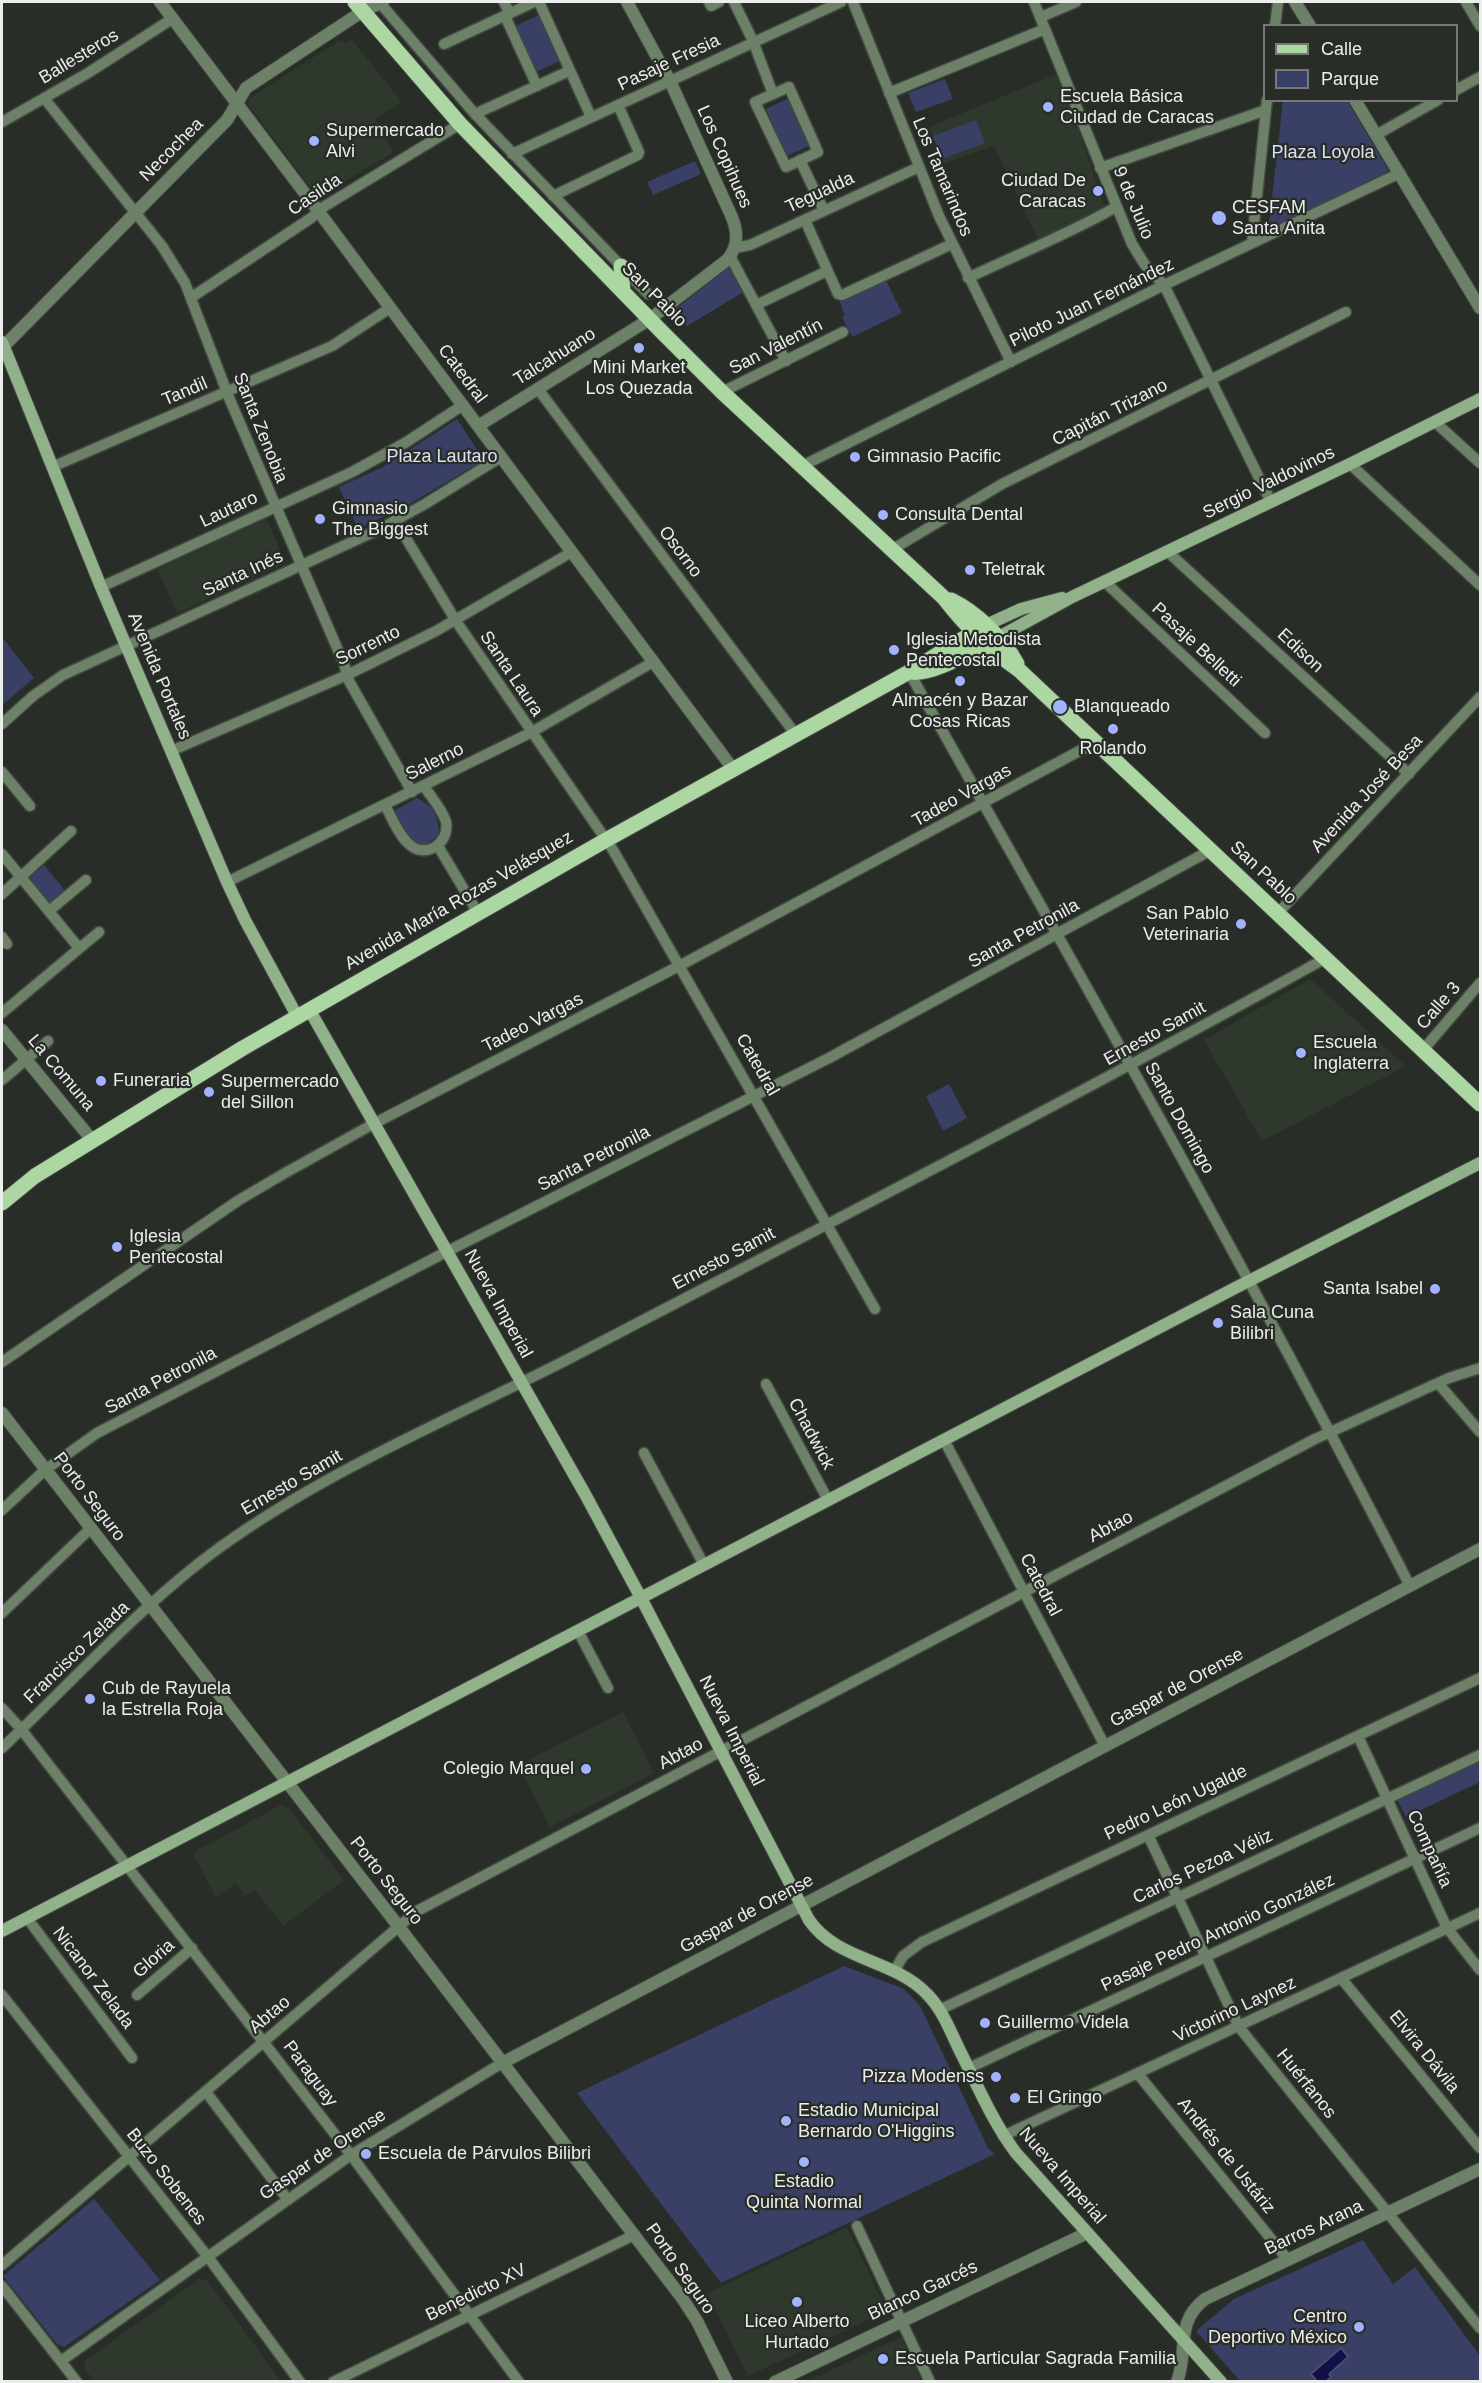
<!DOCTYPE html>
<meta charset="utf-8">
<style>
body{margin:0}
#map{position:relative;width:1482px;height:2383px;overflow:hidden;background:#282d27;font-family:Helvetica,sans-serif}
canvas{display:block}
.frame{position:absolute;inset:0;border:3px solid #ebeeeb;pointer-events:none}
.legend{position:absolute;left:1263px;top:24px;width:195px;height:78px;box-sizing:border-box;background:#282d27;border:2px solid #767a75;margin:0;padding:8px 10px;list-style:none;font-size:18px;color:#ebeeeb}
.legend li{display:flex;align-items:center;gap:12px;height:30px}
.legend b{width:30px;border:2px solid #767a75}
</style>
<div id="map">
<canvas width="1482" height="2383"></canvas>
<div class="frame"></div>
<ul class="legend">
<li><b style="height:8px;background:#acd7a2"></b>Calle</li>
<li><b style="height:16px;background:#393f65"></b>Parque</li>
</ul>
</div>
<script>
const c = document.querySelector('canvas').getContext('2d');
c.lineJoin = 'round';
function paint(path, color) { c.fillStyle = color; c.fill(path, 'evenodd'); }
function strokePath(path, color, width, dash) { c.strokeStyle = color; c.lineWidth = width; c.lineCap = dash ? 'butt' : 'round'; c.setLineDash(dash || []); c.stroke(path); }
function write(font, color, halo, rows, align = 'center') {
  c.font = font + ' Helvetica,sans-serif'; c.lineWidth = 4.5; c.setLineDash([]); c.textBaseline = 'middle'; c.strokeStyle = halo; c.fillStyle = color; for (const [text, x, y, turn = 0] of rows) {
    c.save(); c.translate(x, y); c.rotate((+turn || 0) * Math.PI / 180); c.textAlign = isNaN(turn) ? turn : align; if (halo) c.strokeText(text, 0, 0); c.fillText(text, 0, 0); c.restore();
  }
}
paint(new Path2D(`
 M342,39L345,43L352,40L402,102L375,119L394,152L321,196L316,195L248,104L250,98Z
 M1059,73L1105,208L1038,240L994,145L944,164L929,127Z
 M264,520L269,523L283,558L281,565L177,613L157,569Z
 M1310,979L1406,1066L1262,1141L1204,1040Z
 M623,1712L654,1773L550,1827L518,1765Z
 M281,1805L289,1808L344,1880L283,1926L255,1890L245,1896L236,1883L216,1898L193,1853Z
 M847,2227L887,2311L748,2376L707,2293Z
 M199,2279L207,2280L281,2381H94L85,2369L84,2361Z
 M901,2337L921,2381H808Z`), '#2f382d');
paint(new Path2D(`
 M539,15L560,61L536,72L515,26Z
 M945,79L953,99L916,112L908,93Z
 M789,98L811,145L787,156L766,109Z
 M1283,101H1347L1389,171L1268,232Z
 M976,120L985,143L942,159L933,136Z
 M695,161L701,174L653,195L647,182Z
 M730,266L742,293L687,326L673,311Z
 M885,278L902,313L852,337L842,317L845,316L839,300Z
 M457,419L484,460L406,506L358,529L339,487L383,467Z
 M2,637L34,678L2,705Z
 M417,798C435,808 438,815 439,835L424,846C407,838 400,829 394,811Z
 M44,865L67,893L50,907L27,879Z
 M949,1084L967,1118L943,1131L926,1096Z
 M1480,1760V1782L1406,1817L1397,1799Z
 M844,1966L904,1989L920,2006L988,2148L995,2154L721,2283L577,2093Z
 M94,2199L160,2280L64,2347L57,2344L3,2276Z
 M1363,2240L1393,2284L1415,2267L1480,2356V2381H1240L1196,2331L1234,2299Z`), '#393f65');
const water = new Path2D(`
 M1341,2348L1348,2357L1329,2374L1331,2377L1326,2381H1317L1311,2374Z`);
paint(water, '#111048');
strokePath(water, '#525379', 1.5);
const minor = new Path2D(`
 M504,2L509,12
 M539,2L591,117
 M709,2L711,6L719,2
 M734,2L753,41L773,94
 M853,2L939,216L1011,362
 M1034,2L1132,244L1145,265L1164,285L1271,502
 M1466,2L1480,26
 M380,3L475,114L648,294
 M505,16L537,86
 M1041,17L1076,2
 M1275,26L1278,2
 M444,44L534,2
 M789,87L818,152L786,167L755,102Z
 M1456,90L1480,77
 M889,93L1045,29
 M44,98L162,246L185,283L230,400L344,664L349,681L412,792
 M475,114L569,71
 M2,122L88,73L172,19
 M1376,135L1438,100
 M512,154L841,2
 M800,160L824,211
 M1100,168L1266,110
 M553,196L638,155L639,152L618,105
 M805,220L838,294L842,295L952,244
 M1252,243L1267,100
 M735,248L750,245L919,167
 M730,256L786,361
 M968,278C1018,254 1069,234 1116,207
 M192,297L311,218L325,206L460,124
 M756,305L827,271
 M538,389L796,735
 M722,392L843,332
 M1435,422L1480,463
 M1350,464L1480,585
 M802,466L1164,285L1400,173
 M52,467L332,346L390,308
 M395,520L456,621L613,850L875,1309
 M893,549L1002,484L1346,312
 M1168,552L1409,774
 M1104,581L1265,733
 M101,587L352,472L405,443L463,405
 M909,672C1080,974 1251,1276 1410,1586
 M2,724L33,696L63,675L380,529L425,504L501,457
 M171,751L347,675L436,631L570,553
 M2,772L30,806
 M385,805C392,818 399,836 410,845C426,859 450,843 446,822C443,810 431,797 424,786
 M438,846L478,913
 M2,854L79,948
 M227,882L530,733L653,662
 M2,894L71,831
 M49,911L86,880
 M1278,913L1480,697
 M2,937L7,944
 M2,1013L99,932
 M1423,1050L1480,983
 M2,1080L48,1041
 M2,1362L239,1200L285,1173L375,1123L679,966L1096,742
 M1438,1383L1480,1432
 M766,1384L828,1500
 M944,1440L1105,1746
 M644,1453L704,1565
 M2,1510L45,1470L97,1433L448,1251L829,1058L1211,850
 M2,1613L90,1529
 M578,1631L608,1688
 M2,1708L21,1729L351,2155L519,2382
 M1358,1736L1447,1928L1480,1970
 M2,1748C72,1682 142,1604 219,1548C331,1467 461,1415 582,1352C831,1222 1081,1094 1326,958
 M1148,1835L1239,2027L1480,2328
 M27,1918L132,2058
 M895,1970L903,1956L922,1942L1480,1678
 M1341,1978L1480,2148
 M2,1995L208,2257L300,2382
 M137,1995L192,1948
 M939,2010L1480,1755
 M969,2068L1480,1828
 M1138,2074L1288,2260
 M206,2092L288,2200
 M1003,2136L1480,1913
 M857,2226L930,2382
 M2,2265L417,1911L1315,1439L1449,1378L1480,1368
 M2,2286L77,2382
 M61,2361L351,2155L502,2063
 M333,2382L634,2235`);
const tertiary = new Path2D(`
 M160,2L319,212L733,769
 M1295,2L1310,26
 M1355,100L1480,308
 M3,347L227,120L246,88L363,11L383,2
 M478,426L650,319L727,260C739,246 738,231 731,215L670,81L627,2
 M2,1030L92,1140
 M2,1413L399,1927L682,2298L697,2321L727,2382
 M502,2063L1480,1549
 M775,2382L1087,2233
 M1177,2382C1189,2350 1174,2323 1205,2299L1480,2169`);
const secondary = new Path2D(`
 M2,342L101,587L227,882L245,920L297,1016
 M984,626L1021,609L1062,598
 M997,638L1072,597L1350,464L1480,399
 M309,1009L585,1494L641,1598L809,1920C837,1961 894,1959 927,1994C942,2009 950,2030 959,2049C977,2084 992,2121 1016,2153L1221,2382
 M2,1931L1237,1287L1480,1163`);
const primary = new Path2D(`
 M355,2L460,124L662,332L722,392L944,598C966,627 989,649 1019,670L1480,1104
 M621,266L623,292
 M951,600C976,612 1004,639 1017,664
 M912,672C934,675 971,651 992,641
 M2,1203L35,1176L243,1048L606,840L909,672L984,626`);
strokePath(minor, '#434842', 13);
strokePath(tertiary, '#434842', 14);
strokePath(secondary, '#434842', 14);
strokePath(primary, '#434842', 17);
strokePath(minor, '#6c8167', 10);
strokePath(tertiary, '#6c8167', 12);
strokePath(secondary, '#90b189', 12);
strokePath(primary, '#acd7a2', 15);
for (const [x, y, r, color] of [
 [1048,107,6,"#a3b2fd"],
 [314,141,6,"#a3b2fd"],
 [1098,191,6,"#a3b2fd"],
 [1219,218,8,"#a3b2fd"],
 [639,348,6,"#a3b2fd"],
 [855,457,6,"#a3b2fd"],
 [883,515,6,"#a3b2fd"],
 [320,519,6,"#a3b2fd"],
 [970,570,6,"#a3b2fd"],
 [894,650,6,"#a3b2fd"],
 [960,681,6,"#a3b2fd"],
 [1060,707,8,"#a3b2fd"],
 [1113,729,6,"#a3b2fd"],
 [1241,924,6,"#a3b2fd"],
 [1301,1053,6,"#a3b2fd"],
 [101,1081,6,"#a3b2fd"],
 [209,1092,6,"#a3b2fd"],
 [117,1247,6,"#a3b2fd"],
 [1435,1289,6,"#a3b2fd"],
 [1218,1323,6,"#a3b2fd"],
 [90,1699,6,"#a3b2fd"],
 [586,1769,6,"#a3b2fd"],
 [985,2023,6,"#a3b2fd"],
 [996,2077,6,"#a3b2fd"],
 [1015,2098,6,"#a3b2fd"],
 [786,2121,6,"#a3b2fd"],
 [366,2154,6,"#a3b2fd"],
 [804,2162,6,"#a3b2fd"],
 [797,2302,6,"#a3b2fd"],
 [1359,2327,6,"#a3b2fd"],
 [883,2359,6,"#a3b2fd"]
]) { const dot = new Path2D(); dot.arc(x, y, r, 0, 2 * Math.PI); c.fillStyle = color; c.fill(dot); strokePath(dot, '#282d27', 2); }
write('18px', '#ebeeeb', '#282d27', [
 ["Ballesteros",79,57,-31],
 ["Pasaje Fresia",669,63,-25],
 ["Necochea",172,150,-45],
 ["Los Copihues",724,157,66],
 ["Los Tamarindos",942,177,67],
 ["Tegualda",820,193,-25],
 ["Casilda",315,195,-34],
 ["9 de Julio",1133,203,67],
 ["San Pablo",654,295,45],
 ["Piloto Juan Fernández",1092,303,-26],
 ["San Valentín",776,347,-27],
 ["Talcahuano",555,357,-32],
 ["Catedral",462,374,53],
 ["Tandil",185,392,-23],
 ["Capitán Trizano",1110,413,-27],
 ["Santa Zenobia",260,428,68],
 ["Sergio Valdovinos",1269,483,-26],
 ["Lautaro",229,510,-25],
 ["Osorno",680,552,53],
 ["Santa Inés",243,574,-25],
 ["Pasaje Belletti",1196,645,43],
 ["Sorrento",368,646,-26],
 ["Edison",1300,651,43],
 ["Santa Laura",511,674,56],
 ["Avenida Portales",159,676,67],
 ["Salerno",435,762,-27],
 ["Avenida José Besa",1367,794,-47],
 ["Tadeo Vargas",962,796,-29],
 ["San Pablo",1263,873,43],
 ["Avenida María Rozas Velásquez",459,901,-30],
 ["Santa Petronila",1024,934,-29],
 ["Calle 3",1439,1006,-49],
 ["Tadeo Vargas",533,1023,-27],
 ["Ernesto Samit",1155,1034,-29],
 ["Catedral",757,1065,60],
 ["La Comuna",61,1073,50],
 ["Santo Domingo",1179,1118,61],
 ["Santa Petronila",594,1159,-27],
 ["Ernesto Samit",724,1259,-28],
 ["Nueva Imperial",498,1304,61],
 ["Santa Petronila",161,1381,-28],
 ["Chadwick",811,1434,62],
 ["Ernesto Samit",292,1483,-30],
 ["Porto Seguro",89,1497,53],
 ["Abtao",1111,1527,-28],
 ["Catedral",1040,1585,62],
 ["Francisco Zelada",77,1653,-44],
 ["Gaspar de Orense",1177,1688,-28],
 ["Nueva Imperial",731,1731,63],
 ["Abtao",681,1754,-28],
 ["Pedro León Ugalde",1176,1803,-25],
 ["Compañía",1429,1849,65],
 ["Carlos Pezoa Véliz",1203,1867,-25],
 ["Porto Seguro",386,1881,52],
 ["Gaspar de Orense",747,1914,-28],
 ["Pasaje Pedro Antonio González",1218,1933,-25],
 ["Gloria",154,1959,-41],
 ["Nicanor Zelada",93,1978,53],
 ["Victorino Laynez",1235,2010,-25],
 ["Abtao",270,2015,-40],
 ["Elvira Dávila",1424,2052,51],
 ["Paraguay",310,2074,53],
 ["Huérfanos",1306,2084,51],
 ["Gaspar de Orense",323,2155,-34],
 ["Andrés de Ustáriz",1226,2156,51],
 ["Nueva Imperial",1062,2176,49],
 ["Buzo Sobenes",166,2177,52],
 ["Barros Arana",1314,2228,-25],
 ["Porto Seguro",680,2269,55],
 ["Blanco Garcés",923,2291,-25],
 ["Benedicto XV",476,2293,-26]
]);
write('18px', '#ebeeeb', '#282d27', [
 ["Escuela Básica",1060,97],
 ["Ciudad de Caracas",1060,118],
 ["Supermercado",326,131],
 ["Alvi",326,152],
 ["Ciudad De",1086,181,"right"],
 ["Caracas",1086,202,"right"],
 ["CESFAM",1232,208],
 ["Santa Anita",1232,229],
 ["Mini Market",639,368,"center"],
 ["Los Quezada",639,389,"center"],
 ["Gimnasio Pacific",867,457],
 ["Gimnasio",332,509],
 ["The Biggest",332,530],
 ["Consulta Dental",895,515],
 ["Teletrak",982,570],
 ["Iglesia Metodista",906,640],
 ["Pentecostal",906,661],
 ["Almacén y Bazar",960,701,"center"],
 ["Cosas Ricas",960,722,"center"],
 ["Blanqueado",1074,707],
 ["Rolando",1113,749,"center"],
 ["San Pablo",1229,914,"right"],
 ["Veterinaria",1229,935,"right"],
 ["Escuela",1313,1043],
 ["Inglaterra",1313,1064],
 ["Funeraria",113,1081],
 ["Supermercado",221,1082],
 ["del Sillon",221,1103],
 ["Iglesia",129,1237],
 ["Pentecostal",129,1258],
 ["Santa Isabel",1423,1289,"right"],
 ["Sala Cuna",1230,1313],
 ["Bilibri",1230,1334],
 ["Cub de Rayuela",102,1689],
 ["la Estrella Roja",102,1710],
 ["Colegio Marquel",574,1769,"right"],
 ["Guillermo Videla",997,2023],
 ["Pizza Modenss",984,2077,"right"],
 ["El Gringo",1027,2098],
 ["Estadio Municipal",798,2111],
 ["Bernardo O'Higgins",798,2132],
 ["Escuela de Párvulos Bilibri",378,2154],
 ["Estadio",804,2182,"center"],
 ["Quinta Normal",804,2203,"center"],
 ["Centro",1347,2317,"right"],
 ["Deportivo México",1347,2338,"right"],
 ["Liceo Alberto",797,2322,"center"],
 ["Hurtado",797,2343,"center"],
 ["Escuela Particular Sagrada Familia",895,2359]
], 'left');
write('18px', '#dbe0f3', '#282d27', [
 ["Plaza Loyola",1323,153],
 ["Plaza Lautaro",442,457]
]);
</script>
